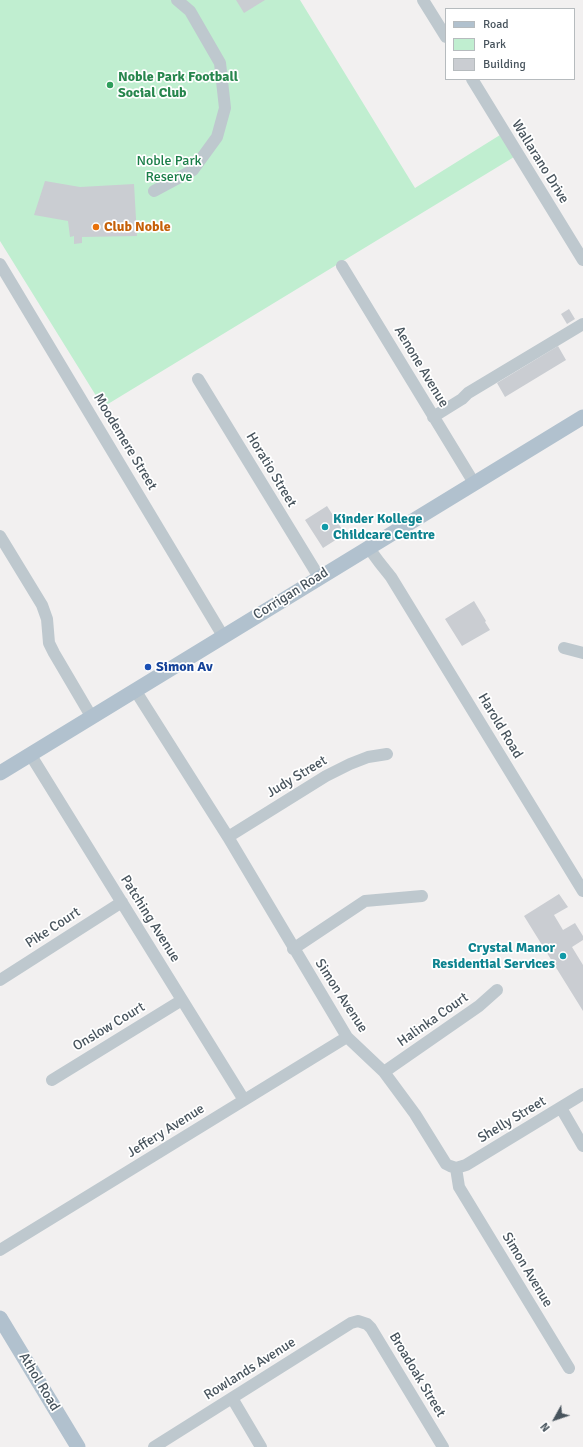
<!DOCTYPE html>
<style>
body{margin:0}
#map{position:relative;width:583px;height:1447px;overflow:hidden;background:#f2f0f0;font-family:Signika,sans-serif}
canvas{display:block}
.legend{position:absolute;left:445px;top:8px;width:130px;height:72px;box-sizing:border-box;background:#fff;border:1px solid #b6bbbe;margin:0;padding:5px 7px;list-style:none;font-size:12px;color:#48545d}
.legend li{display:flex;align-items:center;gap:8px;height:20px}
.legend b{width:20px;border:1px solid #b6bbbe}
.north{position:absolute;left:535px;top:1399px;width:40px;height:40px;-webkit-text-stroke:3px #fff;paint-order:stroke;rotate:230deg;font-size:11px;font-weight:700;line-height:16px;text-align:center;color:#48545d}
.north::after{content:'';display:block;margin:auto;width:14px;height:18px;background:#48545d;clip-path:polygon(50% 0,100% 100%,50% 72%,0 100%)}
</style>
<div id="map">
<canvas width="583" height="1447"></canvas>
<ul class="legend">
<li><b style="height:5px;background:#b1c1ce"></b>Road</li>
<li><b style="height:11px;background:#c0eed0"></b>Park</li>
<li><b style="height:11px;background:#cacdd2"></b>Building</li>
</ul>
<div class="north">N</div>
</div>
<script>
const c = document.querySelector('canvas').getContext('2d');
c.lineJoin = 'round';
function paint(path, color) { c.fillStyle = color; c.fill(path, 'evenodd'); }
function strokePath(path, color, width, dash) { c.strokeStyle = color; c.lineWidth = width; c.lineCap = dash ? 'butt' : 'round'; c.setLineDash(dash || []); c.stroke(path); }
function write(font, color, halo, rows, align = 'center') {
  c.font = font + ' Signika,sans-serif'; c.lineWidth = 3.5; c.setLineDash([]); c.textBaseline = 'middle'; c.strokeStyle = halo; c.fillStyle = color; for (const [text, x, y, turn = 0] of rows) {
    c.save(); c.translate(x, y); c.rotate((+turn || 0) * Math.PI / 180); c.textAlign = isNaN(turn) ? turn : align; if (halo) c.strokeText(text, 0, 0); c.fillText(text, 0, 0); c.restore();
  }
}
paint(new Path2D(`
 M0,0H300L415,188L500,135L514,157L103,407L0,241Z`), '#c0eed0');
paint(new Path2D(`
 M236,0H265L244,13Z
 M45,181L80,187L134,184L137,236L82,237V243L74,244V236L70,237L68,221L34,215Z
 M569,309L575,319L567,324L561,314Z
 M558,346L566,360L505,397L497,383Z
 M327,506L345,534L323,548L305,520Z
 M474,601L486,621L485,622L490,630L462,646L445,619Z
 M559,894L568,907L554,915L563,930L575,923L583,936V940L572,947L583,965V1011L524,916Z`), '#cacdd2');
strokePath(new Path2D(`
 M423,0L446,37
 M472,79L583,260
 M154,191L193,170L217,137L225,108L220,63L190,11L177,0
 M0,264L223,636
 M342,266L474,483
 M198,379L319,577
 M433,417L462,399L468,393L583,324
 M0,536L42,605L47,619L49,643L54,653L91,716
 M368,547L379,562L391,577L583,891
 M564,648L583,653
 M135,690L228,837L347,1037L384,1072L415,1114L446,1164L450,1166L456,1168L459,1187L569,1368
 M30,754L244,1100
 M228,837L326,776L350,764L368,757L387,754
 M293,949L365,901L422,896
 M0,980L122,902
 M384,1072L479,1006L497,990
 M52,1080L182,1000
 M561,1108L583,1146
 M456,1168L466,1165L583,1094
 M0,1250L347,1037
 M232,1398L261,1447
 M154,1447L351,1323L358,1321L367,1324L371,1328L443,1447`), '#bec8ce', 12);
strokePath(new Path2D(`
 M0,773L583,417
 M0,1318L78,1447`), '#b1c1ce', 15);
for (const [x, y, r, color] of [
 [110,85,4,"#2e9e5b"],
 [96,227,4,"#e8710a"],
 [325,527,4,"#0f9aa8"],
 [148,667,4,"#1a4fb4"],
 [563,956,4,"#0f9aa8"]
]) { const dot = new Path2D(); dot.arc(x, y, r, 0, 2 * Math.PI); c.fillStyle = color; c.fill(dot); strokePath(dot, '#fff', 1.5); }
write('bold 14px', '#27864d', '#fff', [
 ["Noble Park Football",118,77],
 ["Social Club",118,93]
], 'left');
write('14px', '#1a7e48', '#fff', [
 ["Noble Park",169,161],
 ["Reserve",169,177]
]);
write('14px', '#48545d', '#fff', [
 ["Wallarano Drive",540,162,58],
 ["Aenone Avenue",421,367,59],
 ["Moodemere Street",125,442,59],
 ["Horatio Street",271,470,59],
 ["Corrigan Road",291,594,-32],
 ["Harold Road",500,726,59],
 ["Judy Street",297,777,-31],
 ["Patching Avenue",150,919,58],
 ["Pike Court",53,928,-33],
 ["Simon Avenue",341,996,57],
 ["Halinka Court",433,1020,-35],
 ["Onslow Court",109,1027,-31],
 ["Shelly Street",512,1120,-31],
 ["Jeffery Avenue",166,1131,-32],
 ["Simon Avenue",527,1270,59],
 ["Rowlands Avenue",250,1369,-32],
 ["Broadoak Street",417,1375,59],
 ["Athol Road",39,1382,59]
]);
write('bold 14px', '#c56008', '#fff', [
 ["Club Noble",104,227]
], 'left');
write('bold 14px', '#0d838f', '#fff', [
 ["Kinder Kollege",333,519],
 ["Childcare Centre",333,535],
 ["Crystal Manor",555,948,"right"],
 ["Residential Services",555,964,"right"]
], 'left');
write('bold 14px', '#164399', '#fff', [
 ["Simon Av",156,667]
], 'left');
</script>
